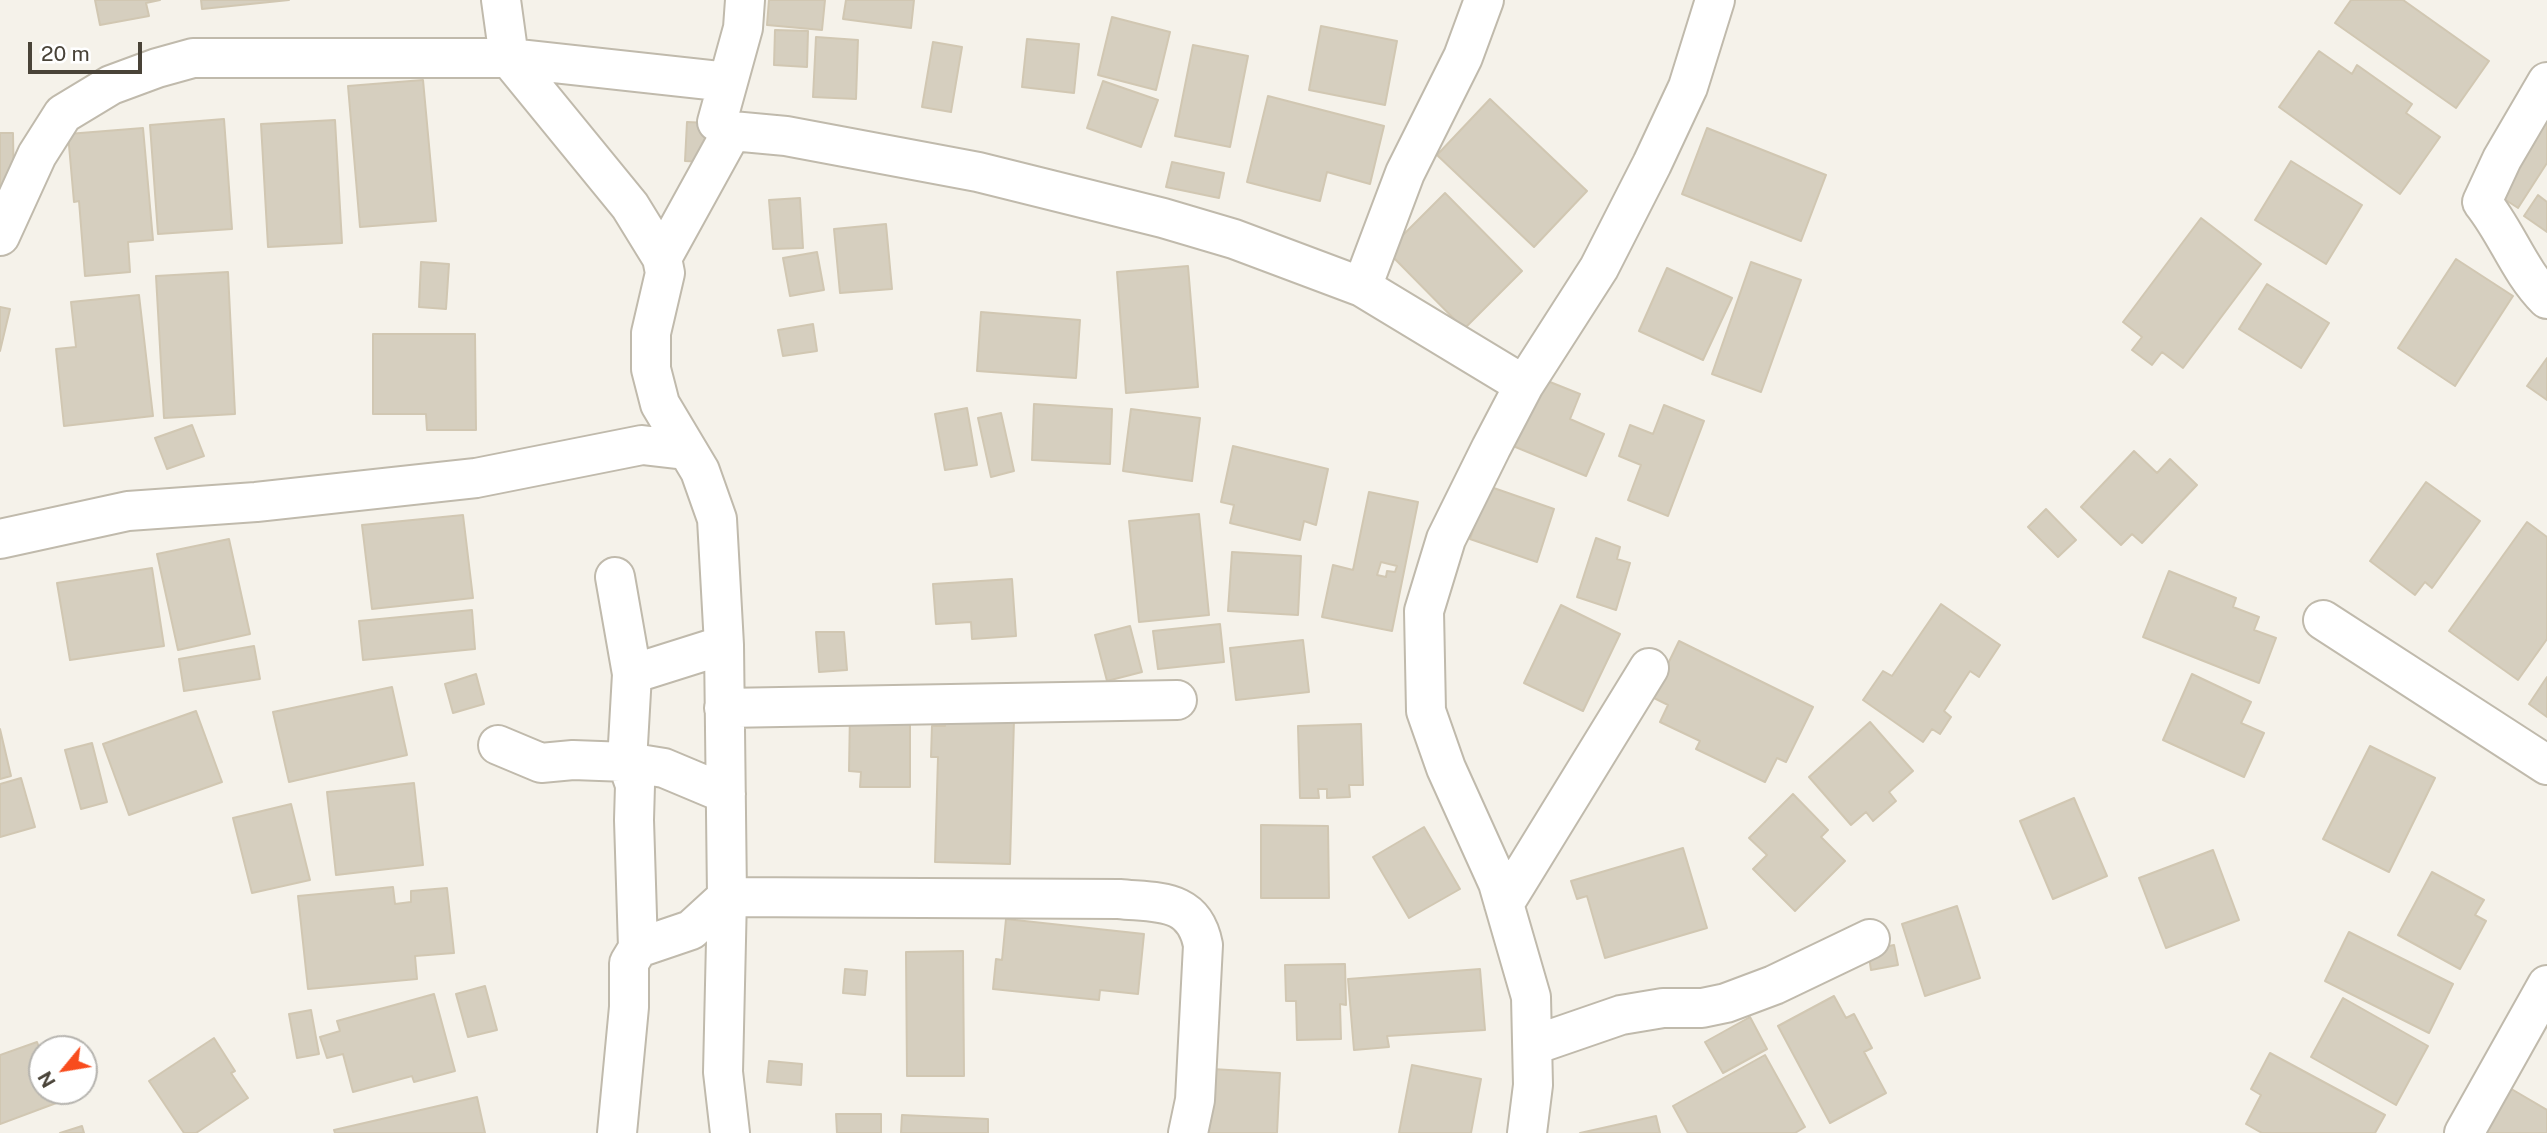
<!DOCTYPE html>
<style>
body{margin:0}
#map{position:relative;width:2547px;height:1133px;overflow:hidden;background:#f5f2ea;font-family:"Public Sans",sans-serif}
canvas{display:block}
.north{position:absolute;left:28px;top:1035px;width:70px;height:70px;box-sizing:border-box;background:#fff;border:2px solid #b6b4af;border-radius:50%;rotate:240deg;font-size:19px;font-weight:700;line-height:28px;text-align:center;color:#494338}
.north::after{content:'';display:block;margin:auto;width:24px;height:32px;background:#f84c1d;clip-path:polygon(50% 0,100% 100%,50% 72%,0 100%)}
.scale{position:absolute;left:28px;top:42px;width:114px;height:32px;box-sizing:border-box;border:4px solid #494338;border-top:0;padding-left:9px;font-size:21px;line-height:24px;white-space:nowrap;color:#494338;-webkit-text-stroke:5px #fff;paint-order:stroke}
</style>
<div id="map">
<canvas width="2547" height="1133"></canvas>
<div class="north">N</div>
<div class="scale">20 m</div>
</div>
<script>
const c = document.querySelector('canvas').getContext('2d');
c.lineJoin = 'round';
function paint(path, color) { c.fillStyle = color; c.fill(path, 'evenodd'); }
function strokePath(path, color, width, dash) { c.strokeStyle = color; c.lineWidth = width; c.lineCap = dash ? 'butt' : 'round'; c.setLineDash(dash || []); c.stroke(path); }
const building = new Path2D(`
 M95,0H160L146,3L149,16L100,25Z
 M201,0H289L202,9Z
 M769,0H825L822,30L767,25Z
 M846,0H914L911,28L843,19Z
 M2351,0H2403L2489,61L2456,108L2335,23Z
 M1112,17L1170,32L1156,90L1098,75Z
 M1321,26L1397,41L1385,105L1309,90Z
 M775,30L808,31L807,67L774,65Z
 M816,37L858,40L856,99L813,97Z
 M1027,39L1079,44L1074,93L1022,87Z
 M933,42L962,47L951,112L922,107Z
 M1193,45L1248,56L1230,147L1175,136Z
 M2319,51L2352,74L2357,65L2412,104L2406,113L2440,137L2400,194L2279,107Z
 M423,80L436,221L360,227L348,86Z
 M1103,81L1158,100L1141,147L1087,128Z
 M1268,96L1384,126L1370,184L1327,172L1320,201L1247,182Z
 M1490,99L1587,191L1534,247L1437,155Z
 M2547,105V163L2518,208L2492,191Z
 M224,119L232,229L158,234L150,125Z
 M335,120L342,243L268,247L261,124Z
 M687,122L708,123L705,162L685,161Z
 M143,128L153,240L128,242L130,272L85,276L79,201L74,202L68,134Z
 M1707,128L1826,175L1801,241L1682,194Z
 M0,133H13L14,197H0Z
 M2291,161L2362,205L2326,264L2255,220Z
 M1172,162L1224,173L1219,198L1166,187Z
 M1445,193L1522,271L1464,329L1387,251Z
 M2538,195L2547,202V232L2524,216Z
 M800,198L803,248L773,249L769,200Z
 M2201,218L2261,264L2183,368L2162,352L2152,365L2132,350L2142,337L2123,322Z
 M886,224L892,289L840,293L834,229Z
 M817,252L824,290L790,296L783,258Z
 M2456,259L2513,296L2455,386L2398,348Z
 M421,262L449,264L446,309L419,307Z
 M1751,262L1801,280L1761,392L1712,374Z
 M1188,266L1198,387L1126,393L1117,272Z
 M1667,268L1732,298L1703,360L1639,331Z
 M228,272L235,414L164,418L156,276Z
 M2267,284L2329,323L2301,368L2239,329Z
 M139,295L153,416L64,426L56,349L76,347L71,302Z
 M0,307L10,309L0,351Z
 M981,312L1080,320L1076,378L977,371Z
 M813,324L817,351L783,356L778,330Z
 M373,334H475L476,430H427L426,414H373Z
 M2547,358V400L2527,386Z
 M1540,378L1580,394L1570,419L1604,434L1586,476L1513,446Z
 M1034,404L1112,409L1110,464L1032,460Z
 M1664,405L1704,421L1668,516L1628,500L1641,465L1619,456L1630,425L1653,434Z
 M967,408L977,465L945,470L935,414Z
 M1131,409L1200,418L1192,481L1123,471Z
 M1001,413L1014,471L991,477L978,418Z
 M192,425L204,456L167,469L155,438Z
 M1233,446L1328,469L1316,525L1304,521L1300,540L1230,523L1234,505L1221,502Z
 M2134,451L2157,473L2170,459L2197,485L2142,543L2132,534L2121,545L2081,507Z
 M2426,482L2480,521L2432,588L2425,582L2415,595L2370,561Z
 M1488,486L1554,509L1537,562L1470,539Z
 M1369,492L1418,502L1392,631L1322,617L1333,565L1353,570ZM1381,562L1397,566L1395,572L1387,571L1386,577L1377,575Z
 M2046,509L2076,540L2058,557L2028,527Z
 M1199,514L1209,615L1139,622L1129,521Z
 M463,515L473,598L372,609L362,525Z
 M2527,522L2547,537V639L2518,680L2449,631Z
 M1596,538L1620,547L1617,559L1630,563L1616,610L1577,597Z
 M229,539L250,634L178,650L157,554Z
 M1232,552L1301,556L1298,615L1228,611Z
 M152,568L164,646L70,660L57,583Z
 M2169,571L2236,598L2233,607L2259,617L2254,630L2276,638L2259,683L2143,637Z
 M1012,579L1016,636L972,639L971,622L936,624L933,584Z
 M1941,604L2000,645L1979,677L1970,671L1944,711L1951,717L1940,734L1932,729L1923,742L1863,700L1883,671L1892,676Z
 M1561,605L1620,634L1583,711L1524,683Z
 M472,610L475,649L363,660L359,621Z
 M1220,624L1224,662L1158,669L1153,631Z
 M1130,626L1142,672L1107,681L1095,635Z
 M816,632H844L847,670L819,672Z
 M1303,640L1309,692L1236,700L1230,648Z
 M1679,641L1813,707L1786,762L1777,758L1765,782L1696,749L1700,741L1660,722L1668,705L1652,697Z
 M254,646L260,679L184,691L179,659Z
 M476,674L484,704L453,713L445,684Z
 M2192,674L2251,702L2241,723L2264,733L2244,777L2163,740Z
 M2547,677V717L2529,704Z
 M392,687L407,755L289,782L273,712Z
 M196,711L222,782L129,815L103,744Z
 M850,711L910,713V787H860L861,772L849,771Z
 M945,716L1014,719L1010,864L935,862L938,757H931L932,726H945Z
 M1870,722L1913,771L1889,792L1896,801L1873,821L1866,812L1851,825L1809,777Z
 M1361,724L1363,785H1349L1350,797L1327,798V789H1318L1319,798H1300L1298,726Z
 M0,729L11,776L0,779Z
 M92,743L107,802L81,809L65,750Z
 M2370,746L2435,778L2389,872L2323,839Z
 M21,778L35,827L0,837V784Z
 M414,783L423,865L336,875L327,792Z
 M1793,794L1828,830L1821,837L1845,861L1795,911L1753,869L1767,855L1749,838Z
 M2074,798L2107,876L2053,899L2020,821Z
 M291,804L310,880L252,893L233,818Z
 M1261,825L1328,826L1329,898H1261Z
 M1424,827L1460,889L1409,918L1373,857Z
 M1683,848L1707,928L1605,958L1587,896L1577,899L1571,881Z
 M2213,850L2239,920L2166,948L2139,878Z
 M2432,872L2484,900L2475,915L2486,921L2460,969L2398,935Z
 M393,887L395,904L411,902V891L447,888L454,953L415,956L417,979L308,989L298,896Z
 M1957,906L1980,978L1925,996L1902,924Z
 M1006,919L1144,934L1138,994L1100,990L1099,1000L993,989L996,959L1002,960Z
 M2349,932L2453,984L2429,1033L2325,981Z
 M1894,945L1898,965L1871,970L1868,950Z
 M963,951L964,1076H907L906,952Z
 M1345,964L1346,1005L1340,1004L1341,1039L1297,1040L1296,1001H1286L1285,965Z
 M845,969L867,971L865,995L843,993Z
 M1480,969L1485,1030L1387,1036L1389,1047L1354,1050L1348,979Z
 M485,986L497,1030L468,1037L456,994Z
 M434,994L455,1071L414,1082L412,1076L353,1092L343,1054L327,1058L320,1037L340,1031L337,1021Z
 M1834,996L1846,1018L1854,1014L1872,1048L1864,1052L1886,1093L1830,1123L1778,1026Z
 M2343,998L2428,1046L2396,1105L2311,1057Z
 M311,1010L319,1054L297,1058L289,1014Z
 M1750,1017L1767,1049L1723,1073L1705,1042Z
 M214,1038L235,1071L231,1073L248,1098L196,1133H184L149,1081Z
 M37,1042L42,1055V1091H55L59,1102L0,1124V1055Z
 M2270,1053L2385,1115L2375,1133H2262L2246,1124L2261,1095L2251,1089Z
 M1765,1055L1805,1127L1795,1133H1688L1673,1106Z
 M769,1061L802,1064L801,1085L767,1082Z
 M1412,1065L1481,1079L1471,1133H1399Z
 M1212,1069L1280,1073L1277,1133H1209Z
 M2508,1087L2547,1110V1133H2482Z
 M477,1097L485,1133H335L334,1130Z
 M836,1114H881V1133H837Z
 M902,1115L988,1119V1133H901Z
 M1656,1116L1660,1133H1580Z
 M82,1126L84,1133H60Z`);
paint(building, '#d6cfbf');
strokePath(building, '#d1c7b2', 2);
const minor = new Path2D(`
 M501,0L509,58L630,206L662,258L665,273L651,333V369L660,404L700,471L717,519L724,645L727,897L723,1072L730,1133
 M2547,82L2502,159L2482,202C2507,233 2519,271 2547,299
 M732,131L786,136L978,172L1163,218L1234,239L1362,287L1524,385
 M0,236L37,155L63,114L111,85L157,68L193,58H509L728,82
 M662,258L732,131L717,122L743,28L745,0
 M1362,287L1405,173L1463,57L1484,0
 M0,539L128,511L256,502L476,478L642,445L685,450
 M2323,620L2547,765
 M632,674L724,645
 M724,708L1177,700
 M498,745L541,763L573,760L627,762L632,674L615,577
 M1504,904L1649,668
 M638,948L634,820L635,785L627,762L664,768L726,794
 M1534,1045L1621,1015L1663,1008H1702L1726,1003L1774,985L1870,939
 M617,1133L629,1007V963L638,948L691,930L727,897L1119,899C1158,903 1194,898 1203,945L1195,1100L1188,1133
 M1527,1133L1533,1085L1531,997L1498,883L1446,768L1426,711L1424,611L1446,539L1491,448L1524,385L1599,268L1652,164L1688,87L1715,0
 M2464,1133L2547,985`);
strokePath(minor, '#c0baac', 42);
strokePath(minor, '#fff', 38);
</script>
